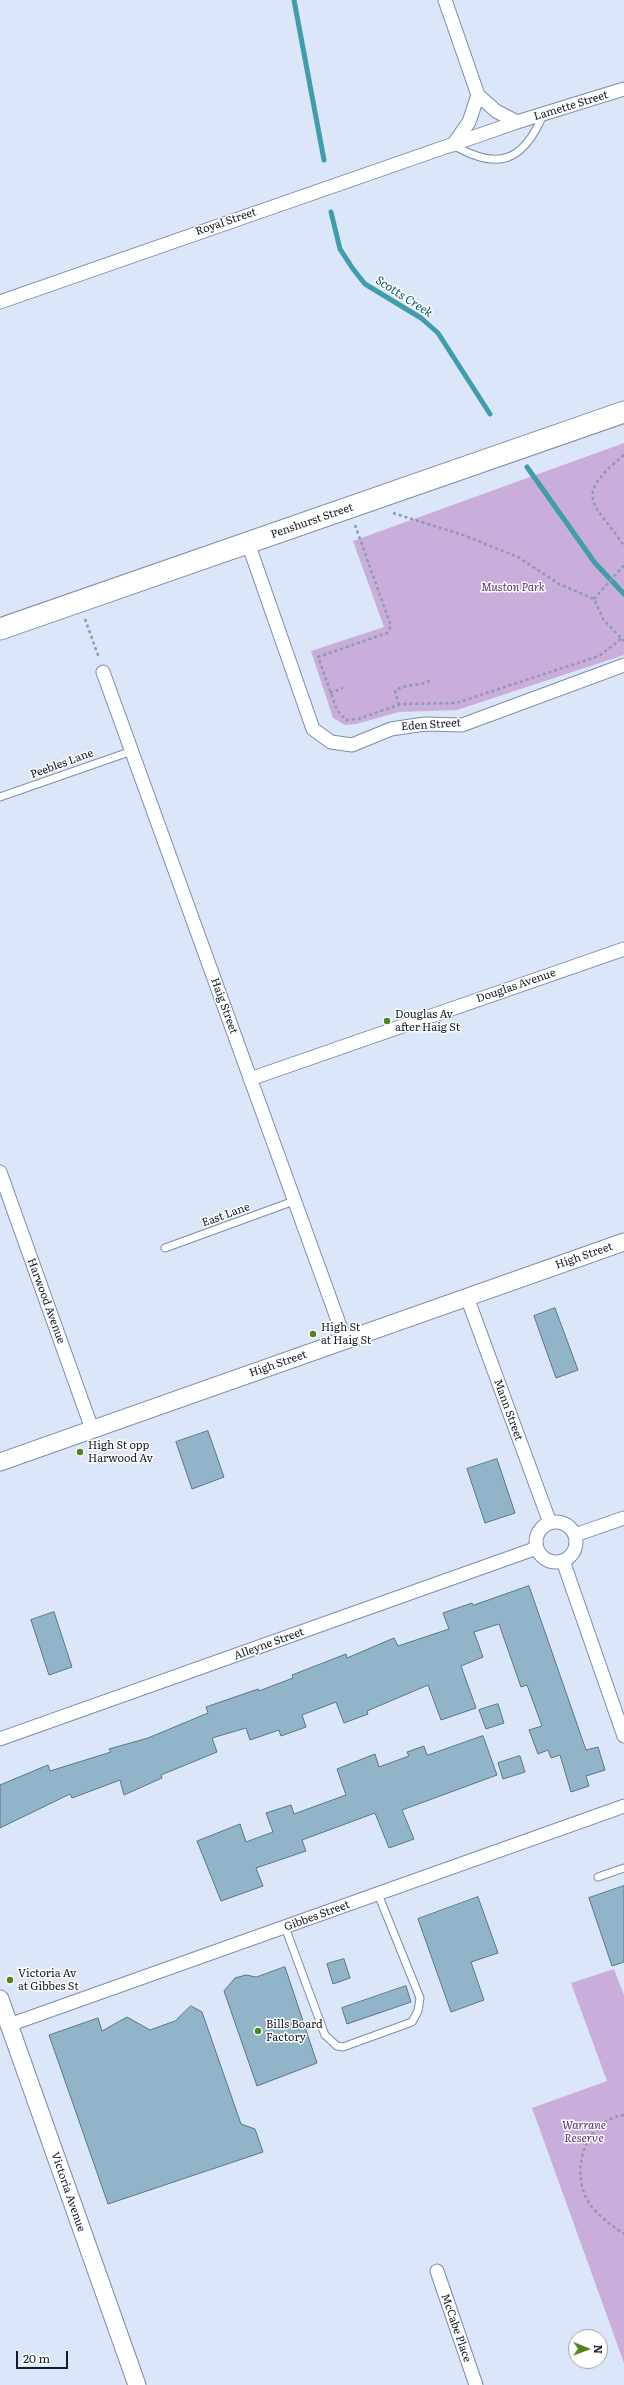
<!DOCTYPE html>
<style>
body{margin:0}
#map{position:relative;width:624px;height:2385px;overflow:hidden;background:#dbe6f9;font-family:Literata,serif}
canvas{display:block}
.north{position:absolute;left:568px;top:2329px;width:40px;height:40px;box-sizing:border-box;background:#fff;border:1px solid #a1a4a9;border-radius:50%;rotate:91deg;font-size:11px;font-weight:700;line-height:16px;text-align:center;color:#151b27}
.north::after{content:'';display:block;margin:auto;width:14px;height:18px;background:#4c841d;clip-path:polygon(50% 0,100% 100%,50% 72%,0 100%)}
.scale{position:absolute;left:16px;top:2351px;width:52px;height:18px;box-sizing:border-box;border:2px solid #151b27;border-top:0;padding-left:5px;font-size:12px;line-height:14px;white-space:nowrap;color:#151b27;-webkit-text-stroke:3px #fff;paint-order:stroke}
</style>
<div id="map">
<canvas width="624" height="2385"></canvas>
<div class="north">N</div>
<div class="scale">20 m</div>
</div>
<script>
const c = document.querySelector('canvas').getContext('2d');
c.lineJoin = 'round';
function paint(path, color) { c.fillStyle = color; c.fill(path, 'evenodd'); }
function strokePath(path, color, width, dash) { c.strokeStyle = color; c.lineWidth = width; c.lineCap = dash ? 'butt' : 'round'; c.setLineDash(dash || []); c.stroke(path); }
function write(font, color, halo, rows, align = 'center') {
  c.font = font + ' Literata,serif'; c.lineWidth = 3; c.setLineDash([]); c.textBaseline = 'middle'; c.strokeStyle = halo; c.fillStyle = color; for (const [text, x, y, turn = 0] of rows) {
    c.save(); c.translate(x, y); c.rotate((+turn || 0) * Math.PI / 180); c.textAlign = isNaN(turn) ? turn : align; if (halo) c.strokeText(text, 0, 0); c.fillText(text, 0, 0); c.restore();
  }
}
paint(new Path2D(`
 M624,443V655L457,710L399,712L356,724L345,725L333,718L311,651L384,627L353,541Z
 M614,1969L624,1995V2363L532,2108L607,2081L571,1983Z`), '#c9aedc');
strokePath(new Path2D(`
 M294,0L324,160
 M331,212L340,249L353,269L365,284L421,318L438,333L490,414
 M527,467L595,563L624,594`), '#3f9dac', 5);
const building = new Path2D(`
 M555,1308L578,1370L556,1378L534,1316Z
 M208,1431L224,1477L192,1489L176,1442Z
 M497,1459L515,1513L485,1523L467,1469Z
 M529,1586L586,1750L598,1747L605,1770L586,1776L589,1786L571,1792L560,1755L551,1758L548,1750L538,1754L529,1730L542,1726L527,1685L521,1687L499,1624L474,1632L483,1657L461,1666L476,1708L441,1720L428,1685L367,1711L368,1714L344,1723L336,1702L302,1715L306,1727L281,1736L279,1730L250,1740L246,1728L212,1738L217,1752L161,1775L162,1778L124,1795L120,1780L72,1798L70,1794L0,1828V1785L48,1765L50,1771L111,1752L109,1749L148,1738L208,1713L206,1707L258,1689L259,1691L293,1678L292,1675L346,1654L347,1658L394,1638L398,1646L449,1629L443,1613L472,1603L473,1605Z
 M54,1612L72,1667L49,1675L31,1620Z
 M498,1704L504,1723L486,1729L479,1710Z
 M483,1736L497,1775L402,1810L414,1839L389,1848L375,1813L302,1840L306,1851L256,1868L263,1886L221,1901L197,1841L240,1824L246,1842L273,1832L266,1813L291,1805L294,1814L346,1795L337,1769L375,1754L379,1767L409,1756L407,1752L424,1746L427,1755Z
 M520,1756L525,1772L503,1779L498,1763Z
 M624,1886V1962L612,1966L589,1898Z
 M478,1897L498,1953L471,1962L484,2000L451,2012L418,1919Z
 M344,1959L350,1978L333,1984L327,1964Z
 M285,1967L317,2063L257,2086L224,1991L235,1978L246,1975L256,1977Z
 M406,1986L411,2002L347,2024L342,2008Z
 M191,2006L202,2012L241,2124L255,2129L263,2152L108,2204L49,2035L98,2018L102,2031L127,2017L150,2030L175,2021Z`);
paint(building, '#92b4c9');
strokePath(building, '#57778a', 1);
const service = new Path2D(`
 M453,145C498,171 523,162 543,115
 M0,797L132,751
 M165,1248L294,1201
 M598,1877L624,1868
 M285,1927L325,2035L337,2046L343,2047L412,2022L418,2011L420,1998L378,1894`);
const minor = new Path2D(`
 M445,0L478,95L496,111L517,122
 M453,145L469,122L478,95
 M0,302L517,122L624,89
 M248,543L313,729L331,742L352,745L391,729L425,724L462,725L624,665
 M103,672L345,1340
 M250,1079L624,949
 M0,1172L92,1429
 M467,1297L550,1523
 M536 1542a20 20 0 1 1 40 0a20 20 0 1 1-40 0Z
 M575,1535L624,1518
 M563,1561L624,1736
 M0,1739L537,1548
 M9,2025L624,1806
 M437,2271L476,2385`);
const tertiary = new Path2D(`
 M0,1462L624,1242
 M0,1999L137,2385`);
const primary = new Path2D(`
 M0,629L624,412`);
strokePath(service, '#7b8ca9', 9);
strokePath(minor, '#7b8ca9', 15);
strokePath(tertiary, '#7b8ca9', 19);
strokePath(primary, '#7b8ca9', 23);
strokePath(new Path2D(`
 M624,455C570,499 596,503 624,546
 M393,513L463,535L518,557L559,584L594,599L603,619L624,641
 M355,525L391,626L387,633L318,657L337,710L346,720L358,719L401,704L456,703L599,656L621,639
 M594,599L624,565
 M85,619L99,658
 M330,693L343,688
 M399,705L395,691C406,683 421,687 432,679
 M624,2115C585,2120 569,2171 589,2203C597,2215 612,2226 624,2234`), '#8f99a9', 2.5, [3, 3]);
strokePath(service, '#fff', 7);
strokePath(minor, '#fff', 13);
strokePath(tertiary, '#fff', 17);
strokePath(primary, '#fff', 21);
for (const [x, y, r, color] of [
 [387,1021,4,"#4c841d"],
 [313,1334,4,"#4c841d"],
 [80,1452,4,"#4c841d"],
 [10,1980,4,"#4c841d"],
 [258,2031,4,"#4c841d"]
]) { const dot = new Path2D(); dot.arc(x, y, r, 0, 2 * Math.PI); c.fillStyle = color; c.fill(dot); strokePath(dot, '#fff', 1.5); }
write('11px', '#151b27', '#fff', [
 ["Lamette Street",571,106,-17],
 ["Royal Street",226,222,-19],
 ["Penshurst Street",312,521,-19],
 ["Eden Street",431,725,-4],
 ["Peebles Lane",62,764,-20],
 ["Douglas Avenue",516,986,-19],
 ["Haig Street",224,1006,70],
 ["East Lane",226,1215,-20],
 ["High Street",584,1256,-19],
 ["Harwood Avenue",46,1301,70],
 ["High Street",278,1364,-19],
 ["Mann Street",508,1410,70],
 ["Alleyne Street",269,1644,-20],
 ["Gibbes Street",317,1916,-20],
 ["Victoria Avenue",68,2192,71],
 ["McCabe Place",456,2328,71]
]);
write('italic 11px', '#592d72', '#fff', [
 ["Muston Park",513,588],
 ["Warrane",584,2126],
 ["Reserve",584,2139]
]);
write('11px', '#151b27', '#fff', [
 ["Douglas Av",395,1015],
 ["after Haig St",395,1028],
 ["High St",321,1328],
 ["at Haig St",321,1341],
 ["High St opp",88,1446],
 ["Harwood Av",88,1459],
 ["Victoria Av",18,1974],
 ["at Gibbes St",18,1987],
 ["Bills Board",266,2025],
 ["Factory",266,2038]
], 'left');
write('italic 12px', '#015662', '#fff', [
 ["Scotts Creek",404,297,33]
]);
</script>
